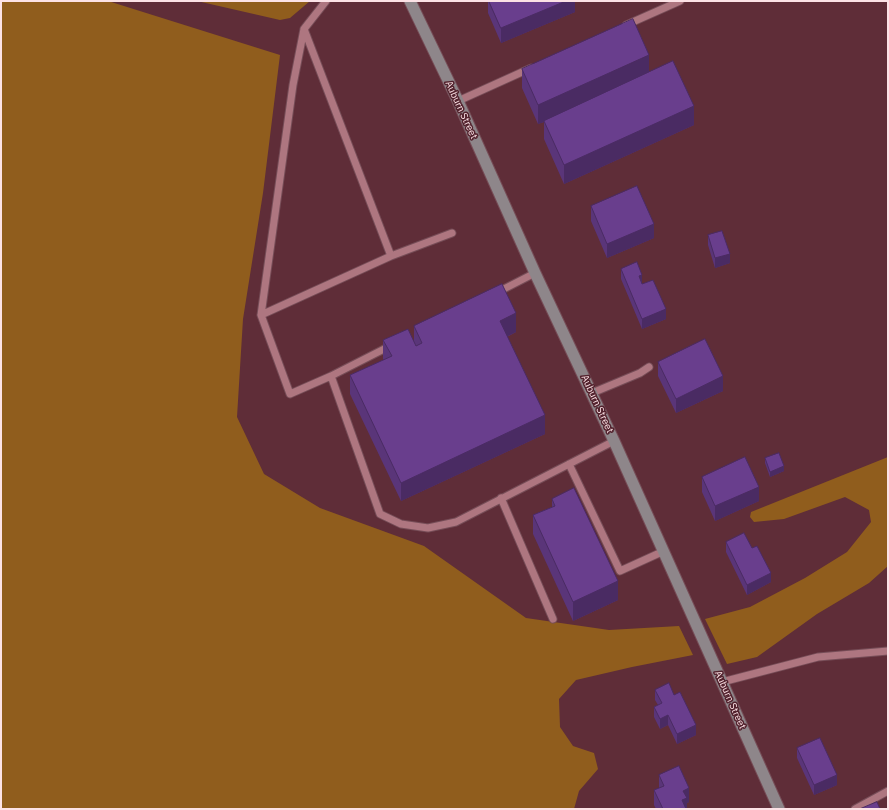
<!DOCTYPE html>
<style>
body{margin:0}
#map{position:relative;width:889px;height:810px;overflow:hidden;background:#5f2d38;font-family:"IBM Plex Sans",sans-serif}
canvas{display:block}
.frame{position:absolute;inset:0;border:2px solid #fce2e6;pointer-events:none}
</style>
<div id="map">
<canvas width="889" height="810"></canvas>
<div class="frame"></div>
</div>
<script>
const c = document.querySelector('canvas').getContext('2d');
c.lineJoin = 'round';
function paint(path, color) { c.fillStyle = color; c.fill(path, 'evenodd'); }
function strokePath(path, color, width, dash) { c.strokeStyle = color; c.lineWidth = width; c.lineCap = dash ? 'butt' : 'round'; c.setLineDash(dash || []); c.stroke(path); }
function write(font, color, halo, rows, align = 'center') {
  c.font = font + ' "IBM Plex Sans",sans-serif'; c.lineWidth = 3; c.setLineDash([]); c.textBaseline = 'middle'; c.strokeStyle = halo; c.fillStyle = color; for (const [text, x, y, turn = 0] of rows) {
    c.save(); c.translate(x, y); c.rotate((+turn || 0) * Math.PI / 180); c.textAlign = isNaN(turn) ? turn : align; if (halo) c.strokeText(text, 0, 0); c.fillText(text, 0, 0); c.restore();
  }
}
paint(new Path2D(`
 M1,1H108L280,55L263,193L243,319L237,417L264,474L320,508L424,546L526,618L609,630L679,626L693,655L632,667L576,680L559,699L560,727L573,746L594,753L598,769L579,791L574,809H1Z
 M197,1H310L290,18L280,20Z
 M888,457V566L869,583L817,614L757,657L727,664L705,619L750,607L805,578L847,552L871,522L869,510L845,497L784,519L754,522L750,517L751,512Z`), '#905d1d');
const service = new Path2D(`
 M326,1L304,29L293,85L261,315L290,394L331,376L392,345
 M626,25L680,1
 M458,101L531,68
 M391,256L452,233
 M496,293L535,273
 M261,315L391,256L304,29
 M331,376L380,514L401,524L428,528L456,522L614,441
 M592,393L640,373L649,367
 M569,464L620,571L664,551
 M501,498L553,619
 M722,682L818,657L888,651
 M855,809L888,791`);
const secondary = new Path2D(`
 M410,1L458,101L535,273L614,441L779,809`);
strokePath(service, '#764d57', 9);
strokePath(secondary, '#764d57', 13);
strokePath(service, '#ae7680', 7);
strokePath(secondary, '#8e868a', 11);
paint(new Path2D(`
 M488,1H575V12L501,43L488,13Z
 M522,69L649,72L694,125L564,184L544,139V122L538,124L522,88Z
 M591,206L654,238L607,258L591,221Z
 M708,235L730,263L715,268L708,245Z
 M621,269L642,283L666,319L642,329L621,279Z
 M414,326L516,332L507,337L545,434L401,501L350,394V375L384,360L383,359V340L414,341Z
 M658,362L723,391L676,413L658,376Z
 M765,458L784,471L770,477L765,463Z
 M702,477L759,501L715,521L702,492Z
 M552,499L618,600L573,621L533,534V515L552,507Z
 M726,542L771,582L747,595L726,552Z
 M655,690L674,695L696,735L677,744L668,725L660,729L654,717V707L658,705L655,700Z
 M797,748L837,785L814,795L797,758Z
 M659,775L689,802L687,803V809H656L654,805V790L659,788Z`), '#5a3579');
paint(new Path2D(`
 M566,1H575V12L501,43V28Z
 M649,55V74L544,121V122L538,124V105Z
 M694,106V125L564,184V165Z
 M654,224V238L607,258V244Z
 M730,254V263L715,268V258Z
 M642,275V285L639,276Z
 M666,309V319L642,329V319Z
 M516,313V332L500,340V321Z
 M723,376V391L676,413V399Z
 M545,415V434L401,501V483Z
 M784,466V471L770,477V472Z
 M759,487V501L715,521V506Z
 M771,573V582L747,595V585Z
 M618,581V600L573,621V602Z
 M668,715V725L660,729V719Z
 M696,725V735L677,744V734Z
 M837,775V785L814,795V785Z
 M689,788V802L687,803V809H682V800L683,791Z`), '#4a2b63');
const building = new Path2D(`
 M489,1H566L501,28Z
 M633,19L649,55L538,105L522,69Z
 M673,61L694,106L564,165L544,121Z
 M637,186L654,224L607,244L591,206Z
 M722,231L730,254L715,258L708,235Z
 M637,262L642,275L639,276L642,284L653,280L666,309L642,319L621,269Z
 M502,284L516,313L500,321L545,415L401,483L350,375L392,356L383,340L408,329L416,346L422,343L414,326Z
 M705,339L723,376L676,399L658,362Z
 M779,453L784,466L770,472L765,458Z
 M745,457L759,487L715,506L702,477Z
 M574,488L618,581L573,602L533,515L555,506L552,499Z
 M744,533L752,548L757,546L771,573L747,585L726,542Z
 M669,683L674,695L680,692L696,725L677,734L668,715L660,719L654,707L662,703L655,690Z
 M820,738L837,775L814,785L797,748Z
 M679,766L689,788L683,791L687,798L682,800L686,809H663L654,790L664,786L659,775Z
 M877,802L880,809H860Z`);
paint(building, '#693e8d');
strokePath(building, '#4a2b63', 1);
write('10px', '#fce2e6', '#53232e', [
 ["Auburn Street",461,110,65],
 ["Auburn Street",597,404,65],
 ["Auburn Street",730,700,66]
]);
</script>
